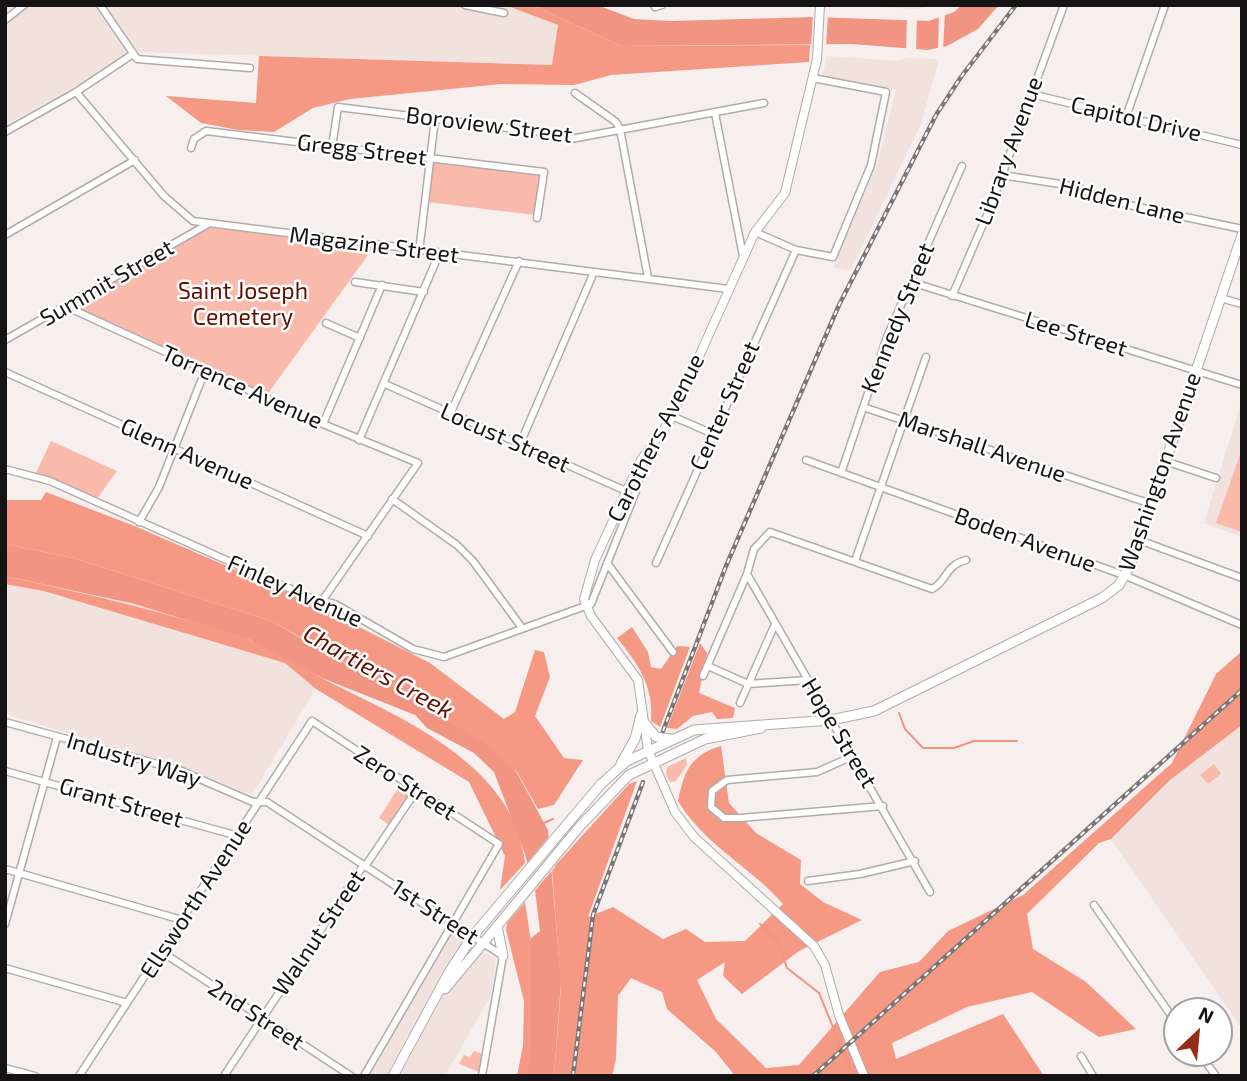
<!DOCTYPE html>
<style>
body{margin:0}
#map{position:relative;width:1247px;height:1081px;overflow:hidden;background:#f6efee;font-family:"Exo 2",sans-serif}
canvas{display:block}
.frame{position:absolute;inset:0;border:7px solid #151313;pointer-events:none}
.north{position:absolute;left:1163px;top:997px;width:70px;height:70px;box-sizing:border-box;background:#fefefe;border:2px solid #a1a0a0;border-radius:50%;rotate:26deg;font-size:19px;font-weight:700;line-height:28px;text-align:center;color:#151313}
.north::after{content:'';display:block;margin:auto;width:24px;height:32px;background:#952c18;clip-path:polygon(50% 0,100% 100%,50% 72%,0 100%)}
</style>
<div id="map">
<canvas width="1247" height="1081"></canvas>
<div class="frame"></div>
<div class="north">N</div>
</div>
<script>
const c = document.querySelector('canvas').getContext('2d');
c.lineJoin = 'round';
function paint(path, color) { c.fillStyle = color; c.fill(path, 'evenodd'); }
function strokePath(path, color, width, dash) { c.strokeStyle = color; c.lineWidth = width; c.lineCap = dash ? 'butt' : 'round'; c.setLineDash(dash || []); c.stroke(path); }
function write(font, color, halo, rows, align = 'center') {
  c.font = font + ' "Exo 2",sans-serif'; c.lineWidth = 5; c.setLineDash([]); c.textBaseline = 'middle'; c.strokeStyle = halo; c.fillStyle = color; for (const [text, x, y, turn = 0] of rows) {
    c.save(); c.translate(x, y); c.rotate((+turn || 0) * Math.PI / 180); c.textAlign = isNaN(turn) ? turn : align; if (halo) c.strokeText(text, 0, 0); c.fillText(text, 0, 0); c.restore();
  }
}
paint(new Path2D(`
 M5,5H505L558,25L553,65L138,52L5,125Z
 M835,5H931L918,9Z
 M827,56L899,61L904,58L935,59L938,63L921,124L850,271L833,267L877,165L896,90L822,77Z
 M1242,400V537L1204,523Z
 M5,578L135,604L250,640L322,678L252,795L191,770L5,714Z
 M1242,725V1029L1111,839L1170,780Z
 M451,929L496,960L491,995L445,1076H370Z`), '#f1e2de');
paint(new Path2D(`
 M432,161L541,175L535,215L427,202Z
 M208,227L373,248L267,395L73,306Z
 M51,441L117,471L97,499L36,473Z
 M1242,449V532L1216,523Z
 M686,758L687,765L676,781L670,782L666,775L667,767Z
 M1214,764L1221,774L1208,784L1200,775Z
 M400,785L410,792L389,825L379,818Z
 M474,1051L483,1054L479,1072L459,1064L464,1055L470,1057Z`), '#f9b9ab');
paint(new Path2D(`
 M505,5H532L622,46L810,45L809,62L611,75L574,85L501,84L350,99L313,108L274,132L238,130L201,123L166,96L256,103L259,56L552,65L558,25Z
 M46,492L137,527L314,604L430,663L504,719L515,712L535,650L544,652L550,677L535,716L564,758L583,760L554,805L538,809L517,772L333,655L271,621L73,558L5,544V500H41Z
 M5,576C87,594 168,612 247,639C274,649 301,667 327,681C402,718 516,766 525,863L500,890L505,856L469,782L316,689L285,663L44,591L5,584Z
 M632,627L648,652L651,667L661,669L677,646L690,647L660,727L651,721C654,686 638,664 617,638Z
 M700,643L707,653L699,693L735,708L733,718L717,719L712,712L693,716L677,729L667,728Z
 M1242,651V725L1170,780L1111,839L1099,843L1027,914L1033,949L1086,982L1136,1029L1099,1037L1032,992L967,1007L892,1043L896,1059L1003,1014L1044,1076H735L716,1052L667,1009L662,992L631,978L618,996L616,1059L612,1076H554L561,988L552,869L629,784L637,781L588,917L613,907L663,939L686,929L705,942L745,941L783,904C749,865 705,846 678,801C684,772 690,755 721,746L729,803L756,833L801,860L800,884L823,902L862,920L799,951L742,994L723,976L725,962L697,980L716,1019L766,1068L799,1065L880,972L919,962L948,931L1023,895L1172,763L1216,674Z
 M525,902L538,988L529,1076H517L523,1046L524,1001L506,930L507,923Z`), '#f59985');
paint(new Path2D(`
 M532,5H597L634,19L671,21L814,17L929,21L954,12L962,5H999L978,29L947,46L928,50L852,44L622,46Z
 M5,544L73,558L271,621L484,742L517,773L548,830L561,983L554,1076H526L531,1049V938L540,931L535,890L524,851L494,772L474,753L427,728L415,715L322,678L250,640L135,604L5,576Z`), '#f19582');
paint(new Path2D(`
 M945,12L943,51H938L939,14Z
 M813,13L828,14L826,48H811Z
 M907,17H917L916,53L906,52Z
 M552,833L555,867L532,894L523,868Z`), '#f6efee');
strokePath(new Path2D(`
 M899,713L905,729L923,748H954L974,741H1017
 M544,823L553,819
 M760,924L778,941L787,968L819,993L853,1076`), '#f19582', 2);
const street = new Path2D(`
 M100,5L137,59L250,68
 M465,5L504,13
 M655,7L662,5
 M5,20L24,5
 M76,92L164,196L193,221L728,289
 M575,93L616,122L620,129L648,278
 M1031,94L1242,145
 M715,113L743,256
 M1126,117L1165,5
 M5,132L76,92L133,54
 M332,147L338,107L564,135L571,139L764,103
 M191,148L194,139L206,131L544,172L537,218
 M1001,175L1067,185L1133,206L1242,229
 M755,232L796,250L833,257L871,165L886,92L813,78
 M5,235L135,160
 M419,252L435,119
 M355,282L424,292
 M911,282L1242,385
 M952,296L990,208L1064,5
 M1220,298L1242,304
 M67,307L323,424L418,463L322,601
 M326,323L360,338
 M5,340L208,224
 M5,372L368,536
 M385,384L626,491
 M863,407L1151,504
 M450,414L519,261
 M672,416L713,434
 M323,424L382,285
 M359,440L439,254
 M520,444L594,272
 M806,460L1126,576L1242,625
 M1165,461L1216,478
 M5,469L50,481L311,598L335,604L413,649L444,657L591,604L636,491L644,461
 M841,473L887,337L962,166
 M392,499L457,545L473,561L522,628
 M139,522L159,487L205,371
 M1139,540L1242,578
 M855,561L926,357
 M607,563L673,652
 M656,563L796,250
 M747,574L930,892
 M708,666L748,684L808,680
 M703,676L747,574L754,549L770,532L932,589C948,581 944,566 966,560
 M740,703L775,624
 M5,722L179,770L253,802H267L503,956L482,1076
 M853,756L817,772L727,780L712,791L711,807L724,818H740L883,806
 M5,771L238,836
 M5,869L182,920
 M808,881L860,874L915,861
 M1094,905L1177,1024
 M5,924L57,737
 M162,952L351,1076
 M5,968L127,1003
 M1199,1053L1216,1076
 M1081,1056L1093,1076
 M5,1068L35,1076
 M79,1076L312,721L499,844L364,1076
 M224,1076L361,869L368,862L416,791`);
const secondary = new Path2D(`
 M820,5L817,59L785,193L755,232L670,421L641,460L595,560L584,599L591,616L638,680L648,750L675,812L694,837L814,946L825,965L839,1015L864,1076`);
const primary = new Path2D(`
 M643,721L656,737L671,739
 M621,764L635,739L641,715
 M497,926L503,956
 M445,989L581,825L629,775L705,739L761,728
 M393,1076L448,974L472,937L601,784L627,761L694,730L831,720L874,711L1102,598L1119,585L1130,566L1242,235`);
strokePath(street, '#b1aba9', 9);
strokePath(secondary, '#b1aba9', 10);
strokePath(primary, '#b1aba9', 11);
strokePath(street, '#fff', 6);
strokePath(secondary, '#fff', 8);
strokePath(primary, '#fff', 9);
const rail = new Path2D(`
 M663,731L726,566L839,305L936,115L961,77L1016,5
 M573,1076L593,915L643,782
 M813,1076L1242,690`);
strokePath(rail, '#7a7676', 4.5);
strokePath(rail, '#fefefe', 2, [5]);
write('23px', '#151313', '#fefefe', [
 ["Capitol Drive",1136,119,13],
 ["Boroview Street",489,125,7],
 ["Gregg Street",362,150,7],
 ["Library Avenue",1009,151,-70],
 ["Hidden Lane",1122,201,14],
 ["Magazine Street",374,245,7],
 ["Summit Street",107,283,-30],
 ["Kennedy Street",898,318,-68],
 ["Lee Street",1076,334,17],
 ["Torrence Avenue",242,387,24],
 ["Center Street",725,406,-66],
 ["Locust Street",505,438,24],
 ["Carothers Avenue",656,438,-63],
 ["Marshall Avenue",982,447,19],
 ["Glenn Avenue",187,454,24],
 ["Washington Avenue",1160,472,-71],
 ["Boden Avenue",1025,540,20],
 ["Finley Avenue",295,591,24],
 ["Hope Street",839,733,59],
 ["Industry Way",134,760,17],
 ["Zero Street",405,783,33],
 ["Grant Street",121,803,16],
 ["Ellsworth Avenue",196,899,-57],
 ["1st Street",435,912,33],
 ["Walnut Street",319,933,-56],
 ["2nd Street",256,1015,33]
]);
write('23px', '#610f02', '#fefefe', [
 ["Saint Joseph",243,291],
 ["Cemetery",243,317]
]);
write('italic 24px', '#5f0e01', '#fefefe', [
 ["Chartiers Creek",378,672,29]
]);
</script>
